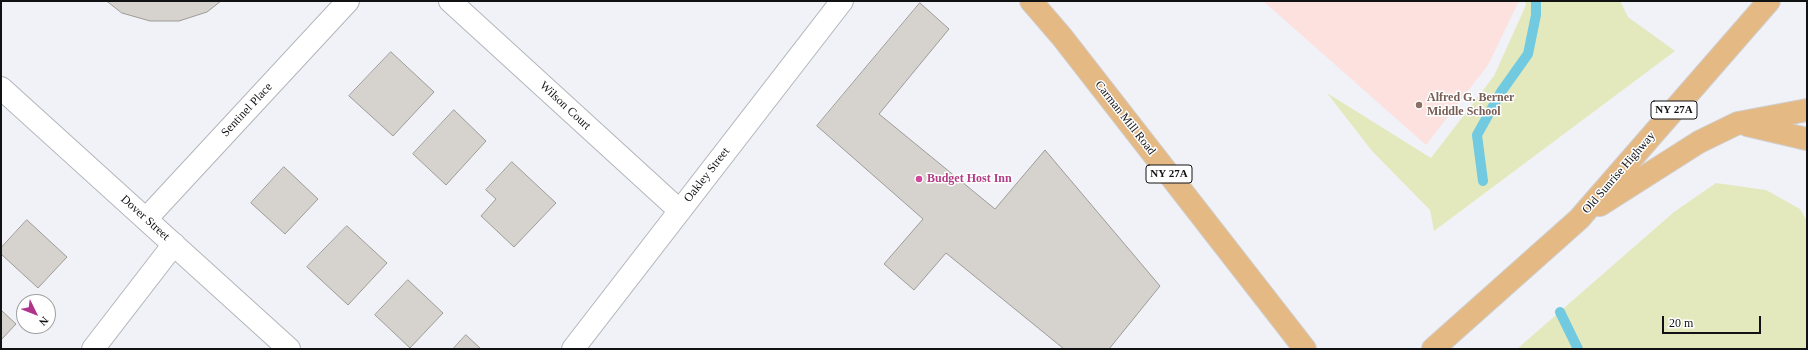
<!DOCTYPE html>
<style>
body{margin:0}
#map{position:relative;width:1808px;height:350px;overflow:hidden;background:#f0f2f8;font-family:Georgia,serif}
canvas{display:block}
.frame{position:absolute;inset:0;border:2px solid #111214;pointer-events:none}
.north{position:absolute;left:16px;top:294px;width:40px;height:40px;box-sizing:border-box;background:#fff;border:1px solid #a0a0a1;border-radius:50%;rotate:133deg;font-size:11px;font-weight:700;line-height:16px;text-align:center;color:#111214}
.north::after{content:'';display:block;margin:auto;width:14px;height:18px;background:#ae358a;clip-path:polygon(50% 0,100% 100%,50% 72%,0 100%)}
.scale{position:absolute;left:1662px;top:316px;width:99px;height:18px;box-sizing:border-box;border:2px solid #111214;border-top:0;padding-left:5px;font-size:12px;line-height:14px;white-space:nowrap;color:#111214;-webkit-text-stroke:3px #fff;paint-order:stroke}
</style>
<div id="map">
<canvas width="1808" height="350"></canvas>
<div class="frame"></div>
<div class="north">N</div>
<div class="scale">20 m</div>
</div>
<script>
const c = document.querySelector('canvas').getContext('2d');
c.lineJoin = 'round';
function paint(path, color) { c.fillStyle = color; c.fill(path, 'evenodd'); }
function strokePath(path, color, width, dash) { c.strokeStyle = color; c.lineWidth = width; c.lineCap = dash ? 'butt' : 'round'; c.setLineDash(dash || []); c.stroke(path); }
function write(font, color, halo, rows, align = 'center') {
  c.font = font + ' Georgia,serif'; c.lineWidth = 3; c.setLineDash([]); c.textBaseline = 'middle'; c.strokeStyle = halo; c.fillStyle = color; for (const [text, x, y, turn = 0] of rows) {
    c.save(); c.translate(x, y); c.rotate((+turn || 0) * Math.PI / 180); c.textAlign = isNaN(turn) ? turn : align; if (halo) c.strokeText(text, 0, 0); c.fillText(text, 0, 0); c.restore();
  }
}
paint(new Path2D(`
 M1263,1H1519L1488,65L1426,145Z`), '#fce1df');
paint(new Path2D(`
 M1525,1H1620L1628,17L1675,51L1434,231L1430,210L1372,151L1327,93L1431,158L1494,76L1526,5Z
 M1716,183L1766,190L1800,209L1807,221V349H1517L1674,212Z`), '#e3e9bc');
strokePath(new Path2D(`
 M1483,181L1477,135L1501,92L1528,54L1536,15V1
 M1560,312L1578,349`), '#72cae0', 10);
const building = new Path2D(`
 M107,1H221L207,12L179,21H150L122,13Z
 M920,3L949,29L879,114L995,209L1045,150L1160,286L1109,349H1064L946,253L914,290L884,264L923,219L817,126Z
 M391,52L434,92L393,136L349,96Z
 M454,110L486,141L446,185L413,154Z
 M512,162L556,203L514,247L481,216L496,199L486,190Z
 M284,167L318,199L285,234L251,203Z
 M27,220L67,257L38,288L1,254V248Z
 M347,226L387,263L348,305L307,267Z
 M408,280L443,313L410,348L375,315Z
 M1,310L16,324L1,340Z
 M466,335L481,349H453Z`);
paint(building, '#d6d2cd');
strokePath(building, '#9e9b96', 1);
const minor = new Path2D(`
 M450,1L680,211
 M1,88L289,349
 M146,219L348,1
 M93,349L174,244
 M573,349L842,1`);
const major = new Path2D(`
 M1031,1L1062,37L1305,349
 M1747,125L1807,139
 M1600,205L1699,142L1738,123L1807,110
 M1433,349L1579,219L1769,1`);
strokePath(minor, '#b3b5bb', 24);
strokePath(major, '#cfd0d0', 24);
strokePath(minor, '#fff', 22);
strokePath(major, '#e5b984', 22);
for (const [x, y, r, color] of [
 [1419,105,4,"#8d6e63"],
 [919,179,4,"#d1479c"]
]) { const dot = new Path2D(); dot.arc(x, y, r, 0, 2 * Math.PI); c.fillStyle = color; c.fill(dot); strokePath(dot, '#fff', 1.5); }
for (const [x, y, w] of [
 [1674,110,46],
 [1169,174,46]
]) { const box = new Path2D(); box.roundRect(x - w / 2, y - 9, w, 18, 3); c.fillStyle = '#fff'; c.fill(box); strokePath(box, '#111214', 1); }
write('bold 11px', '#111214', null, [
 ["NY 27A",1674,110],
 ["NY 27A",1169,174]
]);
write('bold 12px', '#785e54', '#fff', [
 ["Alfred G. Berner",1427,98],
 ["Middle School",1427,112]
], 'left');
write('12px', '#111214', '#fff', [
 ["Wilson Court",565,106,43],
 ["Sentinel Place",247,110,-47],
 ["Carman Mill Road",1125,118,52],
 ["Old Sunrise Highway",1619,173,-49],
 ["Oakley Street",707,175,-52],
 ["Dover Street",145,218,42]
]);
write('bold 12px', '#b23c85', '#fff', [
 ["Budget Host Inn",927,179]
], 'left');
</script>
